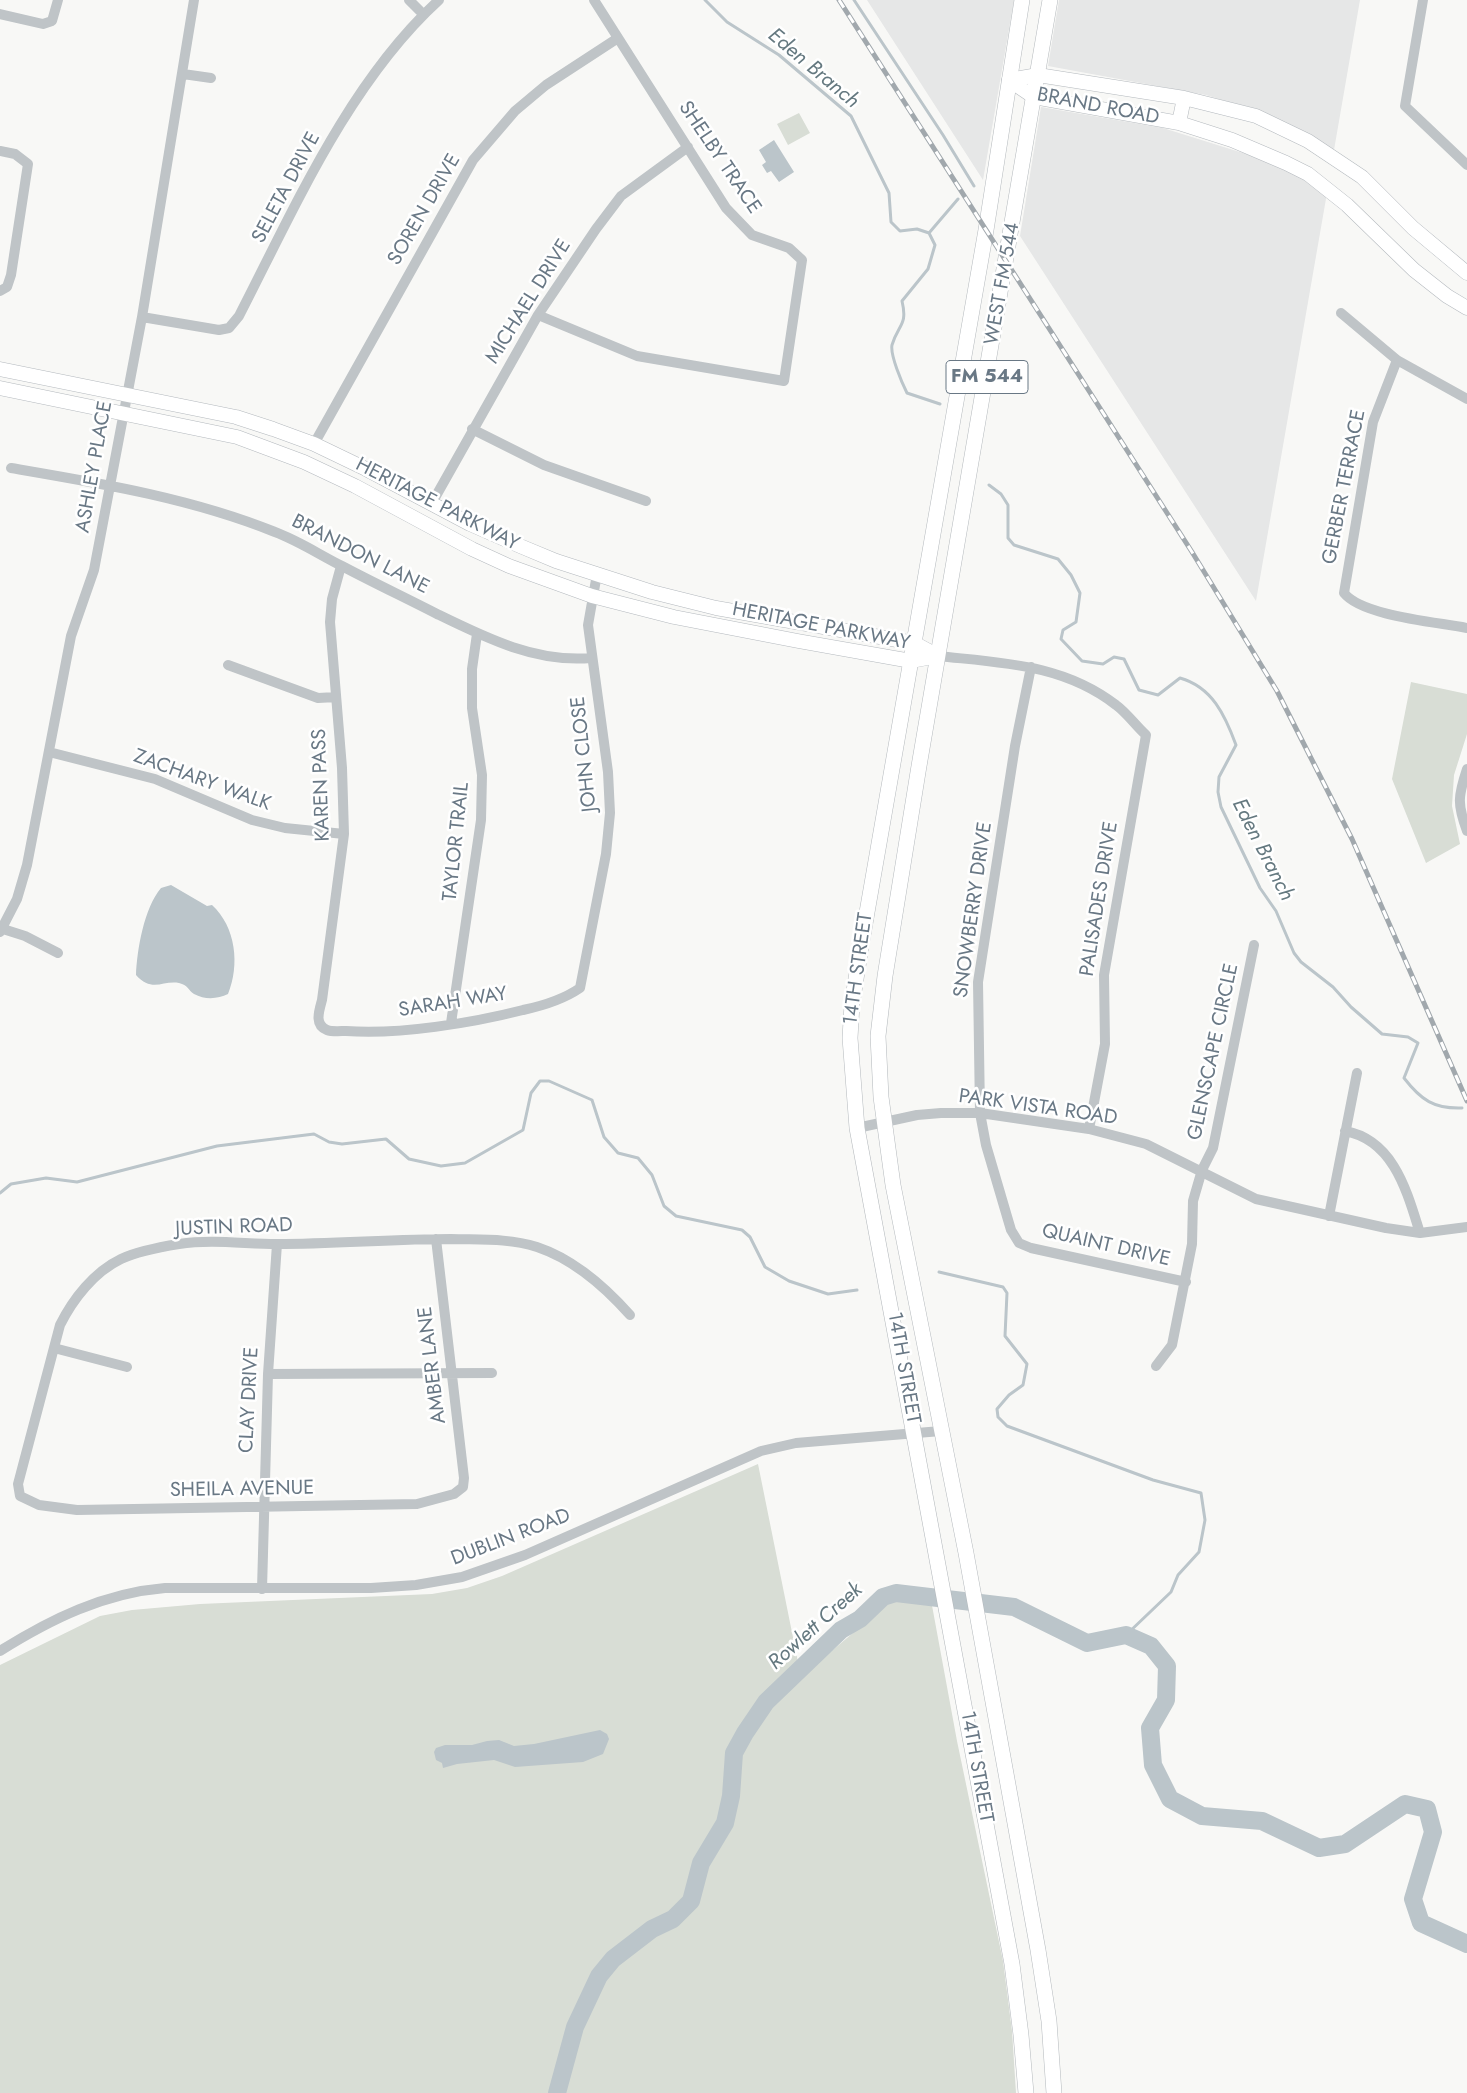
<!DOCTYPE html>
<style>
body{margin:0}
canvas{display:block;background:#f8f8f6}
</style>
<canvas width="1467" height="2093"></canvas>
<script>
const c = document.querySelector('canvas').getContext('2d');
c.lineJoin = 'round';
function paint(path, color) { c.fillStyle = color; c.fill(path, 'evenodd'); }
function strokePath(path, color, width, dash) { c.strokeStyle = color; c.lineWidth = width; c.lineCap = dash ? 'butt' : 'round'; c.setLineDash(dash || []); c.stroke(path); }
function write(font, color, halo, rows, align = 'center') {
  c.font = font + ' Jost,sans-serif'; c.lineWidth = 5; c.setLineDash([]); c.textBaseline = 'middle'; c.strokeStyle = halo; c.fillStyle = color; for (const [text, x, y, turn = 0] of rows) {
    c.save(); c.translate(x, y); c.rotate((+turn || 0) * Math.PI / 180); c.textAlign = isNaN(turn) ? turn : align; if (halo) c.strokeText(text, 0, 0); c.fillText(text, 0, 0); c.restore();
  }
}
paint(new Path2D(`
 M867,0H1014L983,180Z
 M1059,0H1360L1334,150L1270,115L1206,95L1048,66Z
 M1041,107L1163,128L1275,163L1327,193L1256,601L1020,236Z`), '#e6e7e7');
paint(new Path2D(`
 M799,113L810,133L788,145L777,124Z
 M1411,682L1467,694V734L1454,775L1452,806L1460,844L1426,863L1392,779Z
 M758,1464L801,1677L893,1599L931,1600L957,1741L1003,1961L1012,2031L1016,2093H0V1665L100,1616L132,1610L200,1604L432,1594L467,1588L502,1576Z`), '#d8ddd5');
paint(new Path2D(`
 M774,140L794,172L779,182L771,171L767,173L762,165L766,162L759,150Z
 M171,885L207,906L212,905C236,927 240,965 228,994C218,999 205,1000 194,994C188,990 188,985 179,983C163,980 152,993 136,975C137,950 144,908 161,888Z
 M600,1730L607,1734L609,1739L603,1754L583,1762L515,1767L494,1760L457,1764L443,1768L442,1763L436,1760L434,1752L436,1748L445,1745H472L487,1741L499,1740L514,1746L534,1744Z`), '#bbc5ca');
strokePath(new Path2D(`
 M705,0L727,22L779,55L851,116L889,193L891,222L900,231L917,229L929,233L935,245L928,269L902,301C908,326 898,324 892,345C890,355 902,383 907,393L940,404
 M854,0L943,135L974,186
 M929,233L958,199
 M989,485L1001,494L1008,505V538L1014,545L1058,559L1071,575L1080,593L1076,622L1063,630L1061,639L1082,661L1103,664L1114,657L1124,659L1139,690L1158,695L1180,678C1212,687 1225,715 1236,745L1219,777L1218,792L1221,807L1260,888L1276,911L1294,953L1301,962L1333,987L1351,1007L1382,1034L1408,1037L1418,1043L1404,1078C1421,1100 1434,1109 1462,1108
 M0,1193L11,1184L46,1178L77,1182L217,1146L314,1134L329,1142L342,1144L386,1139L409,1159L441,1166L465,1163L523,1130L531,1093L540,1081H549L592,1100L604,1137L618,1153L638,1158L652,1175L664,1206L676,1216L742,1230L750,1237L765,1267L789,1281L828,1294L857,1290
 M939,1272L1003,1287L1007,1293L1005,1336L1027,1364L1023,1385L1009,1395L997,1409L998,1417L1007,1426L1153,1480L1201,1493L1205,1520L1199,1552L1178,1575L1171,1592L1126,1635`), '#bbc5ca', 3);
strokePath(new Path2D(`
 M557,2093L575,2027L599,1976L613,1959L652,1929L673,1919L691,1901L701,1863L725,1823L731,1796L734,1753L745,1733L766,1702L841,1630L860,1619L883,1597L896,1593L1014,1607L1087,1643L1126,1635L1151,1646L1167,1666L1166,1700L1150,1728L1153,1765L1170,1799L1202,1816L1262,1821L1319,1848L1345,1844L1405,1804L1427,1809L1433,1832L1413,1899L1421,1923L1467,1944`), '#bbc5ca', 18);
const secondary = new Path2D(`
 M1009,80L1034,97L1179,123L1232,140L1286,163L1308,174L1347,205L1414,270L1447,296L1467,308
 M1009,80L1038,75L1184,98L1256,116L1308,141L1362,177L1413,228L1467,273
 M1179,123L1184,98
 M0,369L236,417L273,429L314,444L366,469L470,524L520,546L556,561L652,592L716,608L914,643L938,656
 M0,388L237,437L304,462L355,486L472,549L509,566L592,596L674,617L798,641L911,661L938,656`);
const primary = new Path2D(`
 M1022,0L986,230L862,941L852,1004L850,1038L857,1128L1012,1964L1021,2035L1026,2093
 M1050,0L919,766L885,976L878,1036L881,1097L893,1185L966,1553L1038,1950L1049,2021L1054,2093`);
strokePath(secondary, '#b4b9be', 15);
strokePath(primary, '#b3b8bc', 16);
strokePath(new Path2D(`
 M409,0L423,14
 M1423,0L1405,106L1467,165
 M0,14L43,24L52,21L58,0
 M183,74L211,78
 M0,151L15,154L28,164L11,275L7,287L0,291
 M1341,313L1397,360L1467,399
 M538,315L637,356L784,381L802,260L789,248L752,235L726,208L594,0
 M142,317L219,330L229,328L239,316C294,209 349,82 439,0
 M1397,360L1373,422L1344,593C1362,616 1437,622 1467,628
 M472,429L544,465L646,501
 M314,444L473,160L515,111L546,85L618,38
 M11,468C99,483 191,498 275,532C299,541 320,555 342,566C374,583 406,598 437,614C486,638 536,663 591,658
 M432,503L538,315L596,229L621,196L688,147
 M341,566L332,599L330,622L342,768L344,834L322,1000C319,1011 314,1025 327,1030C332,1032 341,1031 346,1031C399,1035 472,1023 523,1010C542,1006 564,999 580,988L606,854L610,813L608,772L588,625L597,574
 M938,656C1002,663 1063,664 1116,705C1127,713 1136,726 1146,735L1104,975L1105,1044L1089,1129
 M228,665L318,698L336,697
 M1031,667L1015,746L978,982L980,1113L986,1145L1011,1230L1019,1243L1031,1248L1186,1282
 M49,752L155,779L252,820L285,828L344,834
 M1467,769C1458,796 1457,804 1467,831
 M3,929L25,936L58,953
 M0,932L17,899L27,865L71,636L94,570L142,317L194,0
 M451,1023L481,820L482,775L472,708V669L477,634
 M857,1128L917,1115L941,1113H980L1089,1129L1146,1144L1256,1199L1386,1228L1420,1233L1467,1227
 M1345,1131C1394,1140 1407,1192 1420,1233
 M1329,1216L1357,1073
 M436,1239L464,1478L463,1487L454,1494L417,1504L77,1510L39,1505L20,1496L18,1484L60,1325C73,1299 94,1272 121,1259C138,1251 160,1247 179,1244C212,1239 245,1244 277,1244C335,1244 393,1239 451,1239C480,1240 508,1238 537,1247C573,1259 606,1288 630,1315
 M54,1348L127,1367
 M1156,1366L1172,1345L1192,1244L1193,1201L1202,1170L1213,1148L1254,945
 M268,1374L492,1373
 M262,1589L268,1374L277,1244
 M0,1651C51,1619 104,1593 165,1588H371L416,1585L462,1577L525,1555L761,1451L796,1443L941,1431`), '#bfc4c7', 10);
strokePath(secondary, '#fff', 14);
strokePath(primary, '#fff', 15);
const rail = new Path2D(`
 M839,0L1192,552L1277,691L1352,839L1467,1101`);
strokePath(rail, '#a1a8ad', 5);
strokePath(rail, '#fff', 3, [9]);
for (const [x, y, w] of [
 [987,377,82]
]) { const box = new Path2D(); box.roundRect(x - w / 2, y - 16.5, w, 33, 4); c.fillStyle = '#fff'; c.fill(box); strokePath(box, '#697885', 1); }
write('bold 19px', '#697885', null, [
 ["FM 544",987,377]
]);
write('20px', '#697885', '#fff', [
 ["BRAND ROAD",1098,107,11],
 ["SHELBY TRACE",719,158,56],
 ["SELETA DRIVE",287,188,-62],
 ["SOREN DRIVE",425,210,-60],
 ["WEST FM 544",1003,284,-80],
 ["MICHAEL DRIVE",529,302,-58],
 ["ASHLEY PLACE",95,467,-80],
 ["GERBER TERRACE",1345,487,-79],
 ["HERITAGE PARKWAY",437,505,27],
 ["BRANDON LANE",360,555,27],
 ["HERITAGE PARKWAY",821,627,11],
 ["JOHN CLOSE",585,754,-96],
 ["ZACHARY WALK",202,781,20],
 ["KAREN PASS",322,785,-92],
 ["TAYLOR TRAIL",457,842,-84],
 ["PALISADES DRIVE",1100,899,-81],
 ["SNOWBERRY DRIVE",974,910,-82],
 ["14TH STREET",859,969,-82],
 ["SARAH WAY",453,1003,-9],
 ["GLENSCAPE CIRCLE",1214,1052,-78],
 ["PARK VISTA ROAD",1038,1108,8],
 ["JUSTIN ROAD",234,1228,-2],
 ["QUAINT DRIVE",1106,1246,13],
 ["AMBER LANE",433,1365,-97],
 ["14TH STREET",903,1368,80],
 ["CLAY DRIVE",250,1400,-87],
 ["SHEILA AVENUE",242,1490,-1],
 ["DUBLIN ROAD",511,1538,-21],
 ["14TH STREET",976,1767,80]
]);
write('italic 21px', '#657980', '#fff', [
 ["Eden Branch",813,69,40],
 ["Eden Branch",1262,850,63],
 ["Rowlett Creek",816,1627,-42]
]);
</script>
